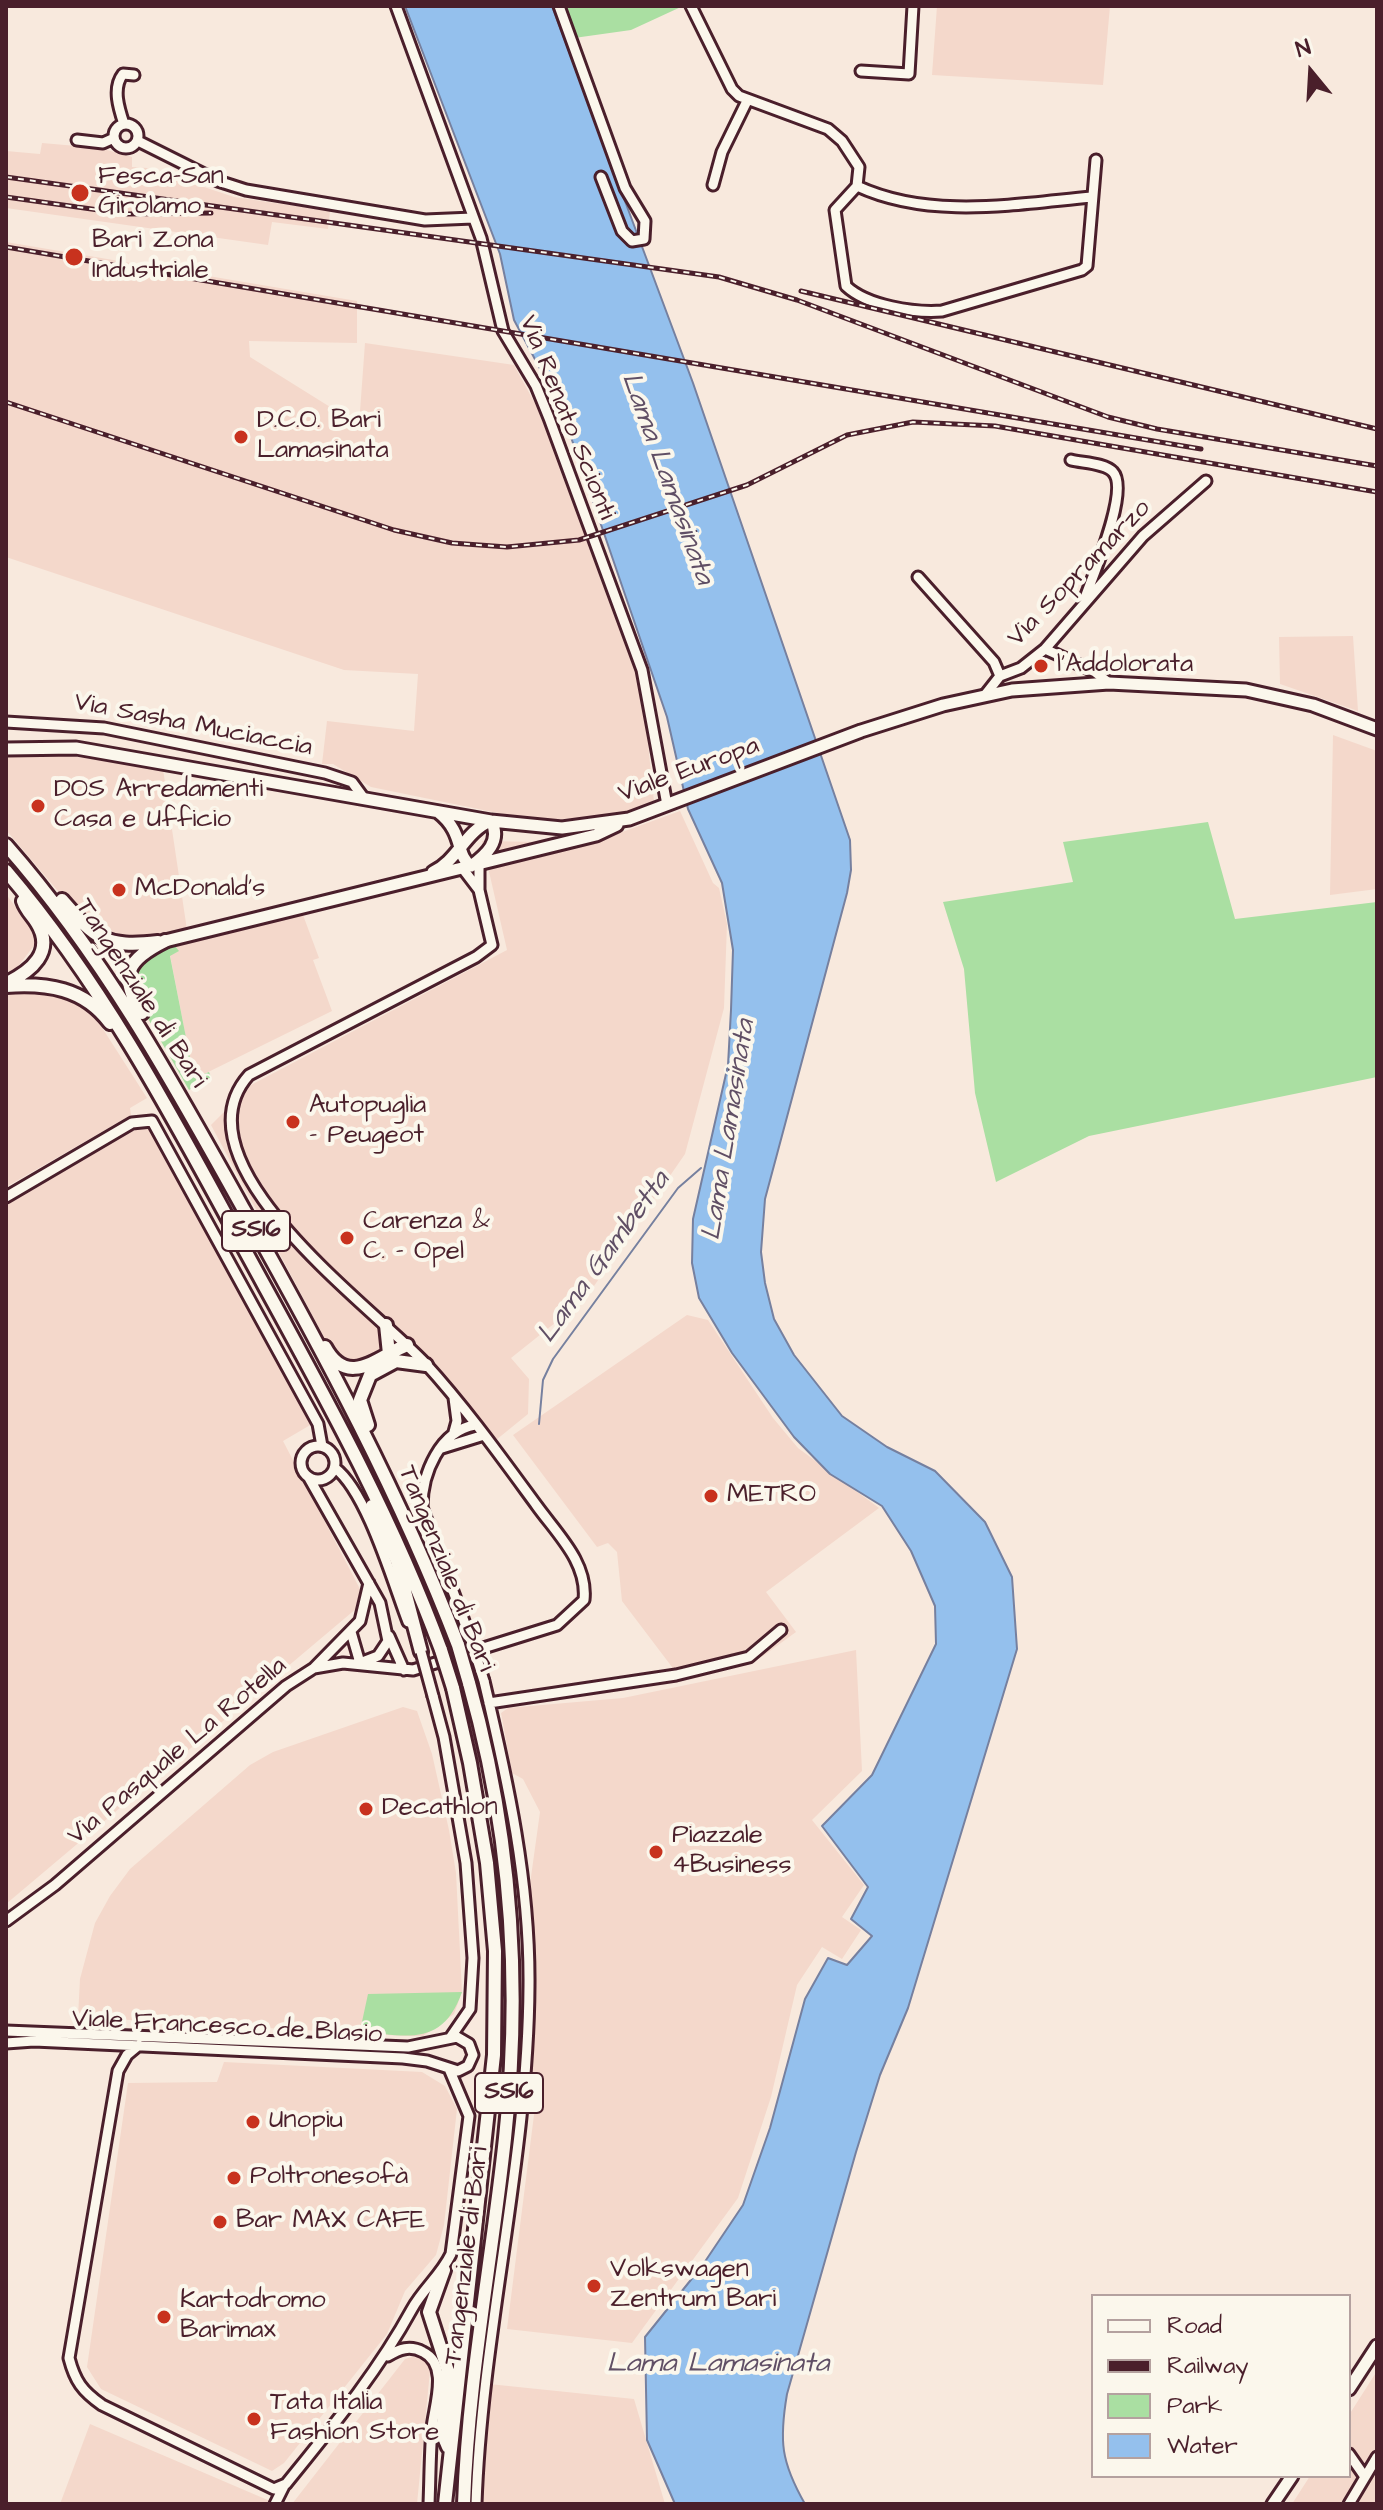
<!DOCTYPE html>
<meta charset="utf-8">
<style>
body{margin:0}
#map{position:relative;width:1383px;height:2510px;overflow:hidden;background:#f8e9dd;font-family:"Architects Daughter",sans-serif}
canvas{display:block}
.frame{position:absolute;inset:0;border:8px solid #4a1f2b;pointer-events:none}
.legend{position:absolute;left:1091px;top:2294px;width:260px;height:184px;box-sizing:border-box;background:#fbf7ec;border:2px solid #b4a19f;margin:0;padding:10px 14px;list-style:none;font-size:24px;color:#4a1f2b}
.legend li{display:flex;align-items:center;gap:16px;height:40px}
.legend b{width:40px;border:2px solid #b4a19f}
.north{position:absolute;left:1271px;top:32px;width:80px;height:80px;-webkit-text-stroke:6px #fbf7ec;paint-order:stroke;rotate:342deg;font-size:22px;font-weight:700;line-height:32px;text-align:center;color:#4a1f2b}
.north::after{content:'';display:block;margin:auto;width:28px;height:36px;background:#4a1f2b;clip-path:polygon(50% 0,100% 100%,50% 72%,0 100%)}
</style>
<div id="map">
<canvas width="1383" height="2510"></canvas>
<div class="frame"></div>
<ul class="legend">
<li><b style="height:10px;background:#fbf7ec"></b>Road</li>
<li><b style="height:10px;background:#4a1f2b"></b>Railway</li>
<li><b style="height:22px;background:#aadfa2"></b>Park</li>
<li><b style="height:22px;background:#94c0ed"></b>Water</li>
</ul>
<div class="north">N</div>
</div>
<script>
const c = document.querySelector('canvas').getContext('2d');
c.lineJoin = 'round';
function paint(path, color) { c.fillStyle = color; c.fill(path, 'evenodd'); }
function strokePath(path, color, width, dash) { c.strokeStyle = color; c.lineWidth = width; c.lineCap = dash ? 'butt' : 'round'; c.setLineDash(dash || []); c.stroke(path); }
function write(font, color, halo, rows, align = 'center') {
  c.font = font + ' "Architects Daughter",sans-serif'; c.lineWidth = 8; c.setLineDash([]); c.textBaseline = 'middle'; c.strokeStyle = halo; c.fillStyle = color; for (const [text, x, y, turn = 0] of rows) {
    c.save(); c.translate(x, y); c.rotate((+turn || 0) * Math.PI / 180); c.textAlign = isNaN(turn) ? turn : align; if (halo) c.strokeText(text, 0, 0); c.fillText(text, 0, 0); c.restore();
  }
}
paint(new Path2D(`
 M937,6H1110L1103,85L932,75Z
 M42,143L100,148L132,157V167L147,168L234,197L330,211L328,229L272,222L268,245L6,208V151L40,154Z
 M6,242L357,301V343L249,341L250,357L359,425L365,343L514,365L538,409L641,676L654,802L617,817L532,820L371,787L333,764H322L327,721L414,731L418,674L344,670L6,557Z
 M1353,636L1358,711L1280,684L1279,637Z
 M1333,735L1377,751V889L1330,895Z
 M6,756H70L163,769L187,930L120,941L85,923L6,830Z
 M680,811L713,883L719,888L727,924L724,1008L685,1154L585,1299L511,1358L529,1379L528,1414L496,1440L406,1337L371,1363H349L333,1354L211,1125L251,1085L507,950L482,841L592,843Z
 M6,894L39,939L16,969L6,973Z
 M303,915L319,958L313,960L332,1011L194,1079L170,955L178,951L175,946Z
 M34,990L72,999L94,1015L147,1098L130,1108L131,1115L6,1187V994Z
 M142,1126L152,1129L312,1424L283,1441L361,1591V1600L357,1608L6,1904V1205Z
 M687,1315L708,1320L773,1418L798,1448L879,1508L766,1592L796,1632L763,1656L676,1678L672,1667L622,1601L617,1552L608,1543L597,1547L513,1435Z
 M856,1650L862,1771L812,1820L864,1885L842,1917L861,1930L842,1959L822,1947L797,1985L771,2097L738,2198L632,2343L507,2329L535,2107L528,2105L534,1997L530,1884L540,1812L523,1779L512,1773L501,1713L508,1708L623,1698Z
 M403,1707L417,1711L432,1754L449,1830L456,1873L462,1992L454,2014L423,2036H406L78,2017L80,1979L95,1923L110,1896L130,1869L250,1765L273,1752Z
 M224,2062L422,2072L445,2086L457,2109L444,2225L436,2255L405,2291L387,2334L284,2463L272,2471L101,2389L87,2367L128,2083L217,2082Z
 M415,2356L425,2360L430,2371L417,2504H292L405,2359Z
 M1377,2371V2504H1292L1310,2476H1349V2415Z
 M489,2384L634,2399L665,2504H483Z
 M90,2424L277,2504H60Z`), '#f4d8cb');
paint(new Path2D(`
 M563,6H683L631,30L574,38Z
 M1208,822L1235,919L1377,902V1077L1089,1136L996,1182L975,1093L964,969L943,902L1073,882L1063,842Z
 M175,946L179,951L170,956L194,1078L209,1072L211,1077L189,1090L131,989L136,965L159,950Z
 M462,1992C443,2046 408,2037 360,2031L368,1994Z`), '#aadfa2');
const water = new Path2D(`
 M405,6H552L693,383L850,840L851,870L847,893L765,1199L761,1252L765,1283L774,1319L794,1355L842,1416L887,1447L935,1471L985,1522L1012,1577L1017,1649L908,2008L880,2075L856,2152L787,2394C779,2441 781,2462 805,2504H675L647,2440L645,2337L702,2266L743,2205L770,2128L805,1999L828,1958L847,1965L872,1936L851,1919L868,1887L822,1826L872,1775L936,1644L935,1606L911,1551L882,1506L830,1474L794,1437L732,1353L699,1298L692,1263L693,1219L728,1065L731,1010L733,950L722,883L688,809L667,717L561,408L514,320L500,254Z`);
paint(water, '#94c0ed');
strokePath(water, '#76809f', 2);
strokePath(new Path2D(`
 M539,1424L543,1380L553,1359L678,1188L701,1168`), '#76809f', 2);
const minor = new Path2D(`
 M396,6L481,238L503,331L536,386L549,418L642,670L667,805
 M559,6L625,188L645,221L644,239L632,241L622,231L601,177
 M691,6L732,89L739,96L828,129L842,141L859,167L857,186L835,210L846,286C867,306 914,313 942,311L1082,270L1087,266L1096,160
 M861,71L909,74L913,6
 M114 136a12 12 0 1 1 24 0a12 12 0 1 1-24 0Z
 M124,124C119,109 112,88 123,74L134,75
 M77,140L103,143L114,138
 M138,141L218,181L246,190L425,220L473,218
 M713,185L722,152L747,101
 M857,186C930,220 1016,204 1092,197
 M1071,460C1083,463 1105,463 1113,472C1130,490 1093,575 1085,598
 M918,577L994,662L1000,676
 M1045,649L1095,672L1109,683
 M985,695L1000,676L1021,668L1045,649L1143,536L1206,481
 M6,722L104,728L325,773L352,782L363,797
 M479,865V890
 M6,1197L132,1123L152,1121L318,1424L322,1446
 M454,1432L457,1421L454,1398
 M301 1463a17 17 0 1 1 34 0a17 17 0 1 1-34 0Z
 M442,1448L484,1435
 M335,1468C367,1492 393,1583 408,1622
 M309,1478L380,1603L388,1641L378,1656L360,1663L351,1632
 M389,1636L404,1670
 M471,1640L422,1507C422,1473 440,1431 475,1425
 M314,1668L360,1621L369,1583
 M433,1696L444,1737L466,1863L473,1958L470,2009L450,2038
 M489,1703L676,1675L749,1657L781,1630
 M6,1921L55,1885L286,1686L314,1668L343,1663L413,1670L557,1625L584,1600C588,1563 558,1535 537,1506C501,1457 466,1408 425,1363C371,1306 171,1162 249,1075L476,957L492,945L479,890L463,869
 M6,2031L408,2047L457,2037L469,2044L473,2055L468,2066L458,2071L427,2061L403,2058L34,2041L6,2043
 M139,2045L127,2055L118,2071L69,2358C75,2381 82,2391 102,2405L274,2489L286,2484C332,2427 377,2373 412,2309C423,2289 441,2275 451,2254L469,2116L450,2071
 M388,2356C399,2349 410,2345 423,2352C450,2365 434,2406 432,2428C430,2453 430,2479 429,2504
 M1349,2454L1365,2477
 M275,2504L284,2486
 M476,2504C482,2330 528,2160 529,1986C530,1882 508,1782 484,1681
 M1349,2504L1377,2457`);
const major = new Path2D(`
 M6,749L76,748L491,821L562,828L629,819L861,731L943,705L1012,690L1109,683L1246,690L1313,705L1377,729
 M438,812C465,833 455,855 471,866C486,855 502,841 491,821
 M433,872C457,861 465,832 490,821
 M165,941L596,835L617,825
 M1349,2389L1377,2346
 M1273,2504L1292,2476`);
const highway = new Path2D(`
 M6,845C103,955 173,1082 244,1210C323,1351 400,1494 458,1645
 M6,871C105,987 175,1121 247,1254C318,1384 390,1511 441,1650
 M62,900C96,939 105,948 158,942
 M7,983C31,971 55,952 37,923C32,915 26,910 23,901
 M6,986C47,983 84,988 110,1023
 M142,1013C118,975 127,960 165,941
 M386,1325L389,1354
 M325,1347C348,1390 380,1355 407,1345
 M368,1425L360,1400L370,1375L396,1361L426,1365
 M372,1506L397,1561L421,1652
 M444,2270L429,2312L448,2371L442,2433L448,2447
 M445,2504L494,2055L495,1951L487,1863L470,1763L453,1688
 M464,2504C468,2381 492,2260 505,2138C522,1984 511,1832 469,1683`);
strokePath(minor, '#4a1f2b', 15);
strokePath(major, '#4a1f2b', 17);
strokePath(highway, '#4a1f2b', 18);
strokePath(minor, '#fbf7ec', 9);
strokePath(major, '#fbf7ec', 11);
strokePath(highway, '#fbf7ec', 12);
const rail = new Path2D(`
 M6,177L719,277L797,300L1108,417L1157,429L1377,466
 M6,197L127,214L211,213
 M6,247L1201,449
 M801,291L1377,429
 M6,402L394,530L452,543L507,547L579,540L747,485L847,435L913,422L995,426L1377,492`);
strokePath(rail, '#4a1f2b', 5);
strokePath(rail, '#fbf7ec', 2, [6]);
const minorBridge = new Path2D(`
 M471,1640L484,1681
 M421,1652L433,1696`);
const highwayBridge = new Path2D(`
 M458,1645L469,1683
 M441,1650L453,1688`);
strokePath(minorBridge, '#4a1f2b', 15, []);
strokePath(highwayBridge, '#4a1f2b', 18, []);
strokePath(minorBridge, '#fbf7ec', 9);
strokePath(highwayBridge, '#fbf7ec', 12);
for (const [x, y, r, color] of [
 [80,193,10,"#c8321e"],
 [74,257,10,"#c8321e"],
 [241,437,8,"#c8321e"],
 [1041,666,8,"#c8321e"],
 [38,806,8,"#c8321e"],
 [119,890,8,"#c8321e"],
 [293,1122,8,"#c8321e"],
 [347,1238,8,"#c8321e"],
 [711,1496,8,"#c8321e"],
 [366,1809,8,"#c8321e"],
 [656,1852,8,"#c8321e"],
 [253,2122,8,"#c8321e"],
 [234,2178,8,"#c8321e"],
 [220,2222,8,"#c8321e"],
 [594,2286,8,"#c8321e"],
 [164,2317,8,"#c8321e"],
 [254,2419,8,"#c8321e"]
]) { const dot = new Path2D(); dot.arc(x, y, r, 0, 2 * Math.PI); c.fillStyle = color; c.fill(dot); strokePath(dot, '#fbf7ec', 3); }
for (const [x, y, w] of [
 [256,1231,68],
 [509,2093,68]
]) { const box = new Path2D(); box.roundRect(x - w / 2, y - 20, w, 40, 6); c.fillStyle = '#fbf7ec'; c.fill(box); strokePath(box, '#4a1f2b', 2); }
write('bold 24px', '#4a1f2b', null, [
 ["SS16",256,1231],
 ["SS16",509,2093]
]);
write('26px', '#4a1f2b', '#fbf7ec', [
 ["Fesca-San",98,178],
 ["Girolamo",98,208],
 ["Bari Zona",92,242],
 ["Industriale",92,272],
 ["D.C.O. Bari",257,422],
 ["Lamasinata",257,452],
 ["l'Addolorata",1057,666],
 ["DOS Arredamenti",54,791],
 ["Casa e Ufficio",54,821],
 ["McDonald's",135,890],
 ["Autopuglia",309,1107],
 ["- Peugeot",309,1137],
 ["Carenza &",363,1223],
 ["C. - Opel",363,1253],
 ["METRO",727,1496],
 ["Decathlon",382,1809],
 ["Piazzale",672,1837],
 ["4Business",672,1867],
 ["Unopiu",269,2122],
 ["Poltronesofà",250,2178],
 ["Bar MAX CAFE",236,2222],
 ["Volkswagen",610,2271],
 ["Zentrum Bari",610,2301],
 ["Kartodromo",180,2302],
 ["Barimax",180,2332],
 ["Tata Italia",270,2404],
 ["Fashion Store",270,2434]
], 'left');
write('26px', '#4a1f2b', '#fbf7ec', [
 ["Via Renato Scionti",566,418,68],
 ["Via Sopramarzo",1080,574,-46],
 ["Via Sasha Muciaccia",193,726,11],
 ["Viale Europa",689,771,-20],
 ["Tangenziale di Bari",140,994,57],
 ["Tangenziale di Bari",445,1569,68],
 ["Via Pasquale La Rotella",178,1752,-40],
 ["Viale Francesco de Blasio",227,2028,3],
 ["Tangenziale di Bari",468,2256,-83]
]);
write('italic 28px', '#604f65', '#fbf7ec', [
 ["Lama Lamasinata",666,479,70],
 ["Lama Lamasinata",730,1130,-81],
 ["Lama Gambetta",605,1258,-54],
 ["Lama Lamasinata",718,2365]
]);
</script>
